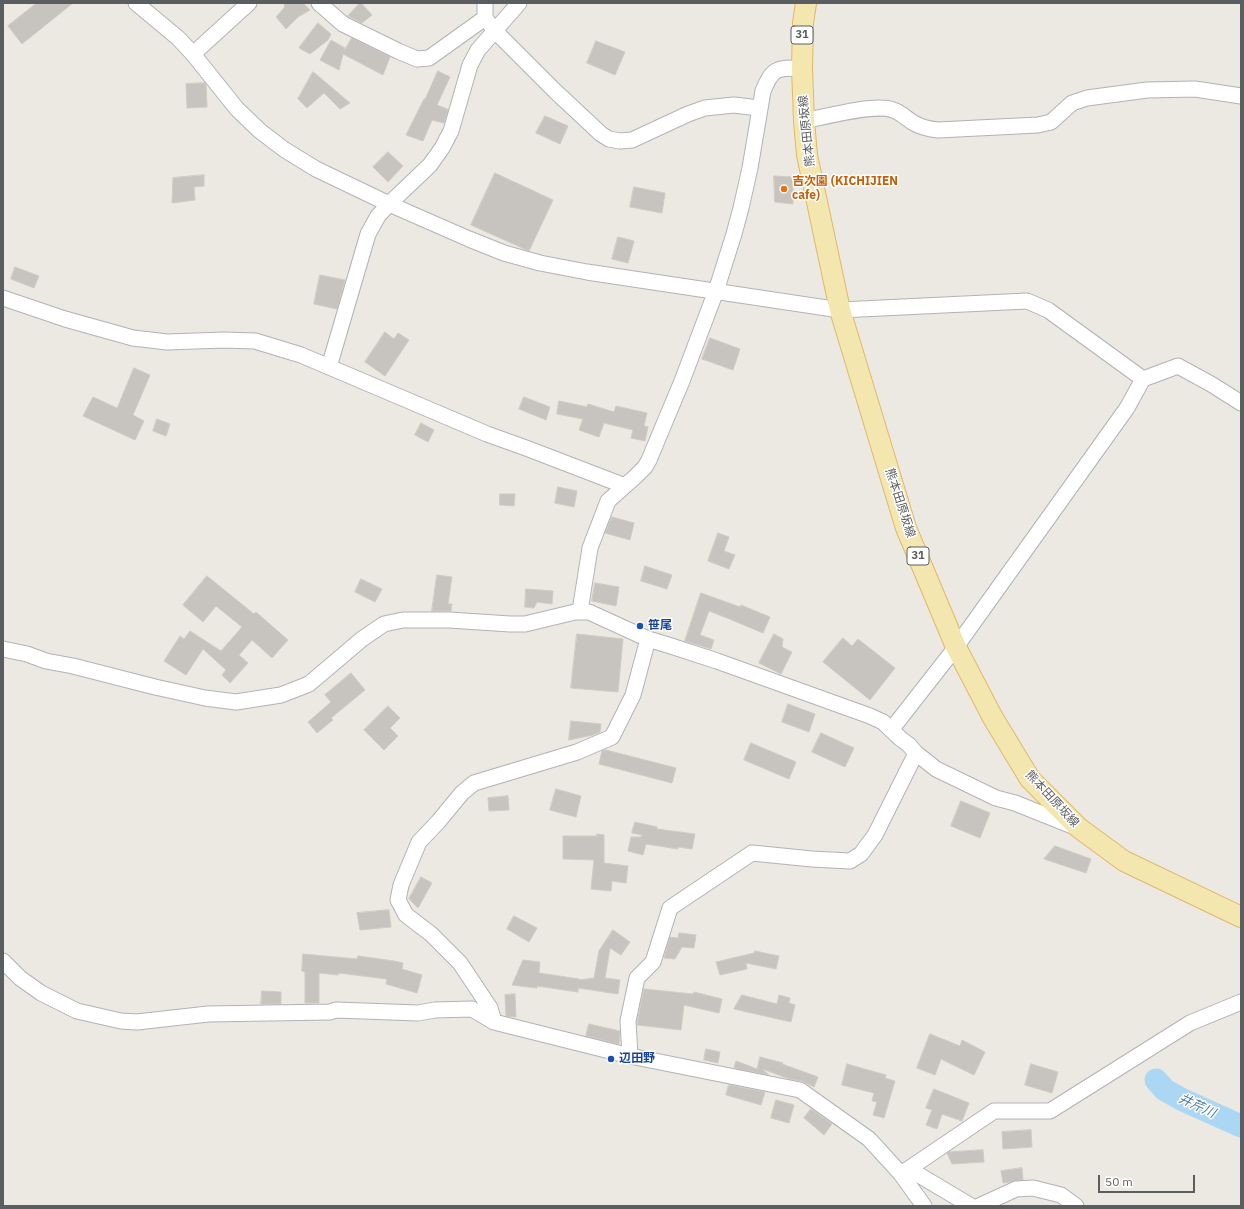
<!DOCTYPE html>
<meta charset="utf-8">
<style>
body{margin:0}
#map{position:relative;width:1244px;height:1209px;overflow:hidden;background:#ece9e3;font-family:"IBM Plex Sans",sans-serif}
canvas{display:block}
.frame{position:absolute;inset:0;border:4px solid #5b5e61;pointer-events:none}
.scale{position:absolute;left:1098px;top:1175px;width:97px;height:18px;box-sizing:border-box;border:2px solid #5b5e61;border-top:0;padding-left:5px;font-size:12px;line-height:14px;white-space:nowrap;color:#5b5e61;-webkit-text-stroke:3px #fff;paint-order:stroke}
</style>
<div id="map">
<canvas width="1244" height="1209"></canvas>
<div class="frame"></div>
<div class="scale">50 m</div>
</div>
<script>
const c = document.querySelector('canvas').getContext('2d');
c.lineJoin = 'round';
function strokePath(path, color, width, dash) { c.strokeStyle = color; c.lineWidth = width; c.lineCap = dash ? 'butt' : 'round'; c.setLineDash(dash || []); c.stroke(path); }
function paint(path, color) { c.fillStyle = color; c.fill(path, 'evenodd'); }
function write(font, color, halo, rows, align = 'center') {
  c.font = font + ' "IBM Plex Sans","Noto Sans JP",sans-serif'; c.lineWidth = 3; c.setLineDash([]); c.textBaseline = 'middle'; c.strokeStyle = halo; c.fillStyle = color; for (const [text, x, y, turn = 0] of rows) {
    c.save(); c.translate(x, y); c.rotate((+turn || 0) * Math.PI / 180); c.textAlign = isNaN(turn) ? turn : align; if (halo) c.strokeText(text, 0, 0); c.fillText(text, 0, 0); c.restore();
  }
}
strokePath(new Path2D(`
 M1156,1080L1165,1090L1183,1100L1241,1126`), '#abd7f4', 23);
const building = new Path2D(`
 M37,3H73L22,44L8,26Z
 M285,3H303L310,10L298,17L286,29L276,17L284,8Z
 M360,3H361L372,15L362,23L348,16Z
 M318,23L331,34L328,40L310,54L299,48Z
 M352,38L390,57L383,75L343,54L339,70L320,60L331,40L345,48L344,51Z
 M596,41L625,52L615,75L587,63Z
 M438,71L450,77L437,105L447,109L448,110L444,123L432,120L423,141L406,135L424,99H425Z
 M313,72L317,75L350,103L340,109L324,93L307,108L298,99Z
 M205,83L206,85L207,107L187,108L186,84Z
 M545,116L568,126L560,144L536,133Z
 M388,152L403,166L388,182L373,167Z
 M495,173L553,200L529,251L471,225Z
 M204,175V186L194,187L195,200L172,203L173,178Z
 M774,176L793,177V204L775,202Z
 M634,187L665,193L662,213L630,207Z
 M618,237L634,241L628,263L612,259Z
 M15,267L39,276L34,288L11,279Z
 M320,275L345,280L337,309L314,304Z
 M385,332L394,339L398,333L409,340L385,376L365,362Z
 M710,338L740,349L733,370L702,359Z
 M134,368L150,375L133,415L144,421L135,440L83,416L93,397L117,408Z
 M524,397L550,407L546,420L519,409Z
 M559,401L587,407L588,404L614,412L616,406L647,413L644,426L648,427L645,441L631,438L633,430L604,423L599,437L579,430L583,419L557,414Z
 M157,419L170,424L166,436L153,431Z
 M421,423L434,430L428,442L415,435Z
 M558,487L577,491L574,507L555,503Z
 M500,494H515L514,506L500,505Z
 M612,517L634,523L630,540L605,533Z
 M718,533L729,537L724,551L735,555L729,569L708,561Z
 M645,566L672,575L667,589L641,581Z
 M437,575L452,577L448,604H452L451,611H432Z
 M207,576L254,614L256,612L288,640L272,658L252,640L239,655L248,663L230,683L222,675L226,670L203,649L186,675L164,661L180,636L184,639L190,631L221,651L242,627L216,606L203,622L183,605Z
 M361,579L382,589L375,602L355,592Z
 M595,583L619,587L616,606L592,601Z
 M526,589L553,591L552,604L537,602L534,608L525,607Z
 M701,593L740,607L741,605L770,617L763,633L727,618L709,611L700,635L714,640L711,649L685,641Z
 M577,634L623,639L618,692L571,688Z
 M774,634L783,639L782,647L792,652L781,674L759,663Z
 M843,638L852,646L858,639L895,668L870,700L823,662Z
 M351,673L365,690L331,718L333,720L317,733L308,722L331,702L325,695Z
 M788,704L815,714L809,732L782,722Z
 M388,706L400,718L390,728L398,736L384,750L364,730Z
 M571,721L601,724L600,732L593,735L569,740Z
 M821,733L854,748L845,767L812,752Z
 M751,743L796,762L789,779L744,760Z
 M606,750L676,768L672,783L599,764L602,751Z
 M556,789L581,796L576,817L550,810Z
 M508,796L509,810L489,811L488,798Z
 M961,801L990,813L980,838L951,826Z
 M635,822L657,827V829L695,834L692,849L678,847V849L646,844L643,855L628,851L631,837H641L642,835L632,833Z
 M597,834L604,835V863L628,866L626,883L612,881L611,891L591,889L594,860L563,859V836H597Z
 M1055,846L1091,859L1086,873L1044,859Z
 M421,877L432,883L418,908L409,899Z
 M389,910L391,927L360,930L357,913Z
 M514,916L537,928L529,942L507,929Z
 M613,930L630,942L621,955L610,948L605,978L620,980L618,994L578,988V992L537,986V988L512,985L523,960L540,962L539,973L579,979V980L594,978L599,951Z
 M679,933L696,935L694,948L682,947L675,959L664,958L670,937L678,938Z
 M755,951L779,956L776,969L746,963L747,969L720,975L716,962L754,953Z
 M303,954L357,959L358,956L394,961L403,963L402,969L422,975L417,993L386,984L387,979L339,973L338,975L319,973V1003H305V972L302,971Z
 M644,989L693,994L694,992L722,999L719,1013L684,1005L681,1030L637,1025Z
 M262,991L281,992V1004H261Z
 M515,994L516,1017L506,1016L505,995Z
 M742,995L777,1004L779,995L790,998L789,1003L795,1005L791,1022L734,1009Z
 M589,1024L620,1031L619,1044L586,1036Z
 M930,1034L960,1046L962,1040L985,1052L974,1075L941,1059L935,1075L917,1068Z
 M706,1049L720,1052L718,1063L704,1060Z
 M760,1057L783,1063L782,1064L818,1077L814,1087L802,1081L790,1079L762,1069L769,1075L734,1068L736,1061L757,1069Z
 M847,1064L886,1075L885,1078L895,1081L884,1118L873,1115L877,1102L872,1101L874,1093L842,1085Z
 M1031,1064L1058,1072L1052,1093L1025,1085Z
 M729,1085L765,1092L761,1105L726,1095Z
 M934,1089L969,1103L962,1121L942,1114L937,1129L926,1125L932,1110L926,1108Z
 M776,1100L794,1105L789,1123L771,1118Z
 M811,1109L832,1124L824,1135L804,1118Z
 M1031,1130L1032,1147L1003,1149L1002,1132Z
 M983,1150L984,1162L952,1164L947,1153L950,1152Z
 M1022,1168L1023,1180L1003,1183L1001,1171Z`);
paint(building, '#c7c4bf');
strokePath(building, '#cfcbc2', 1);
const minor = new Path2D(`
 M136,3L178,38L193,54L237,109L260,131L285,150L316,169L389,204L469,239L504,253L540,263L587,272L840,310L1027,301L1048,310L1143,379
 M319,3L343,24L398,51L417,59L429,58L485,18
 M485,3V18L495,31L555,91L601,134L609,139L620,141L632,140L688,114L705,108L734,105L759,108
 M193,54L249,3
 M804,121C824,117 875,103 893,110C900,112 906,118 912,122C920,127 928,129 938,130L1038,125L1051,122L1072,103L1087,98L1147,90L1195,89L1241,96
 M3,298L65,319L133,338L167,342L224,340L255,341L301,355L487,434L526,448L625,486
 M329,367L368,234L378,216L389,204L430,165L442,148L451,131L470,65L478,50L519,3
 M580,611L590,548L608,501L636,476L645,467L649,460L682,381L716,291L734,234L741,208L750,168L763,91C773,67 777,68 802,68
 M3,649L27,654L46,661L73,666L155,687L205,698L236,702L281,695L309,684L362,639L384,624L403,620H449L510,624H525L575,612H589L648,639L671,646L717,661L870,716L883,722L901,739L909,745L916,753L936,769L996,798L1015,803L1075,827
 M891,730L956,647L1127,408L1143,379L1178,366L1211,384L1241,403
 M3,961L20,978L41,993L77,1011L121,1021L137,1022L208,1014L330,1012L336,1010L418,1013L435,1010L472,1009L494,1022L630,1056L800,1090L869,1139L901,1174L924,1206
 M494,1022L490,1008L460,963L431,934L406,915L398,900L401,885L419,842L438,822L462,793L474,783L577,752L612,737L633,695L648,639
 M630,1056L628,1021L637,978L653,962L670,908L752,853L812,859L850,861L861,854L875,835L916,753
 M909,1169L971,1206
 M901,1174L994,1111H1050L1190,1023L1241,1002
 M979,1206L1016,1189L1033,1188L1061,1195L1076,1206`);
const major = new Path2D(`
 M806,3L803,23L802,68L804,121L807,155L840,310L906,528L956,647L993,718L1030,779L1079,828L1124,861L1241,917`);
strokePath(minor, '#b0b3b6', 17);
strokePath(major, '#dfb969', 22);
strokePath(minor, '#fff', 15);
strokePath(major, '#f4e6af', 20);
for (const [x, y, r, color] of [
 [784,189,4,"#e8710a"],
 [640,626,4,"#1a4fb4"],
 [611,1059,4,"#1a4fb4"]
]) { const dot = new Path2D(); dot.arc(x, y, r, 0, 2 * Math.PI); c.fillStyle = color; c.fill(dot); strokePath(dot, '#fff', 1.5); }
for (const [x, y, w] of [
 [802,35,22],
 [918,556,22]
]) { const box = new Path2D(); box.roundRect(x - w / 2, y - 9, w, 18, 3); c.fillStyle = '#fff'; c.fill(box); strokePath(box, '#5b5e61', 1); }
write('bold 11px', '#5b5e61', null, [
 ["31",802,35],
 ["31",918,556]
]);
write('12px', '#5b5e61', '#fff', [
 ["熊本田原坂線",807,131,-96],
 ["熊本田原坂線",900,503,72],
 ["熊本田原坂線",1052,799,47]
]);
write('bold 12px', '#c56008', '#fff', [
 ["吉次園 (KICHIJIEN",792,182],
 ["cafe)",792,196]
], 'left');
write('bold 12px', '#164399', '#fff', [
 ["笹尾",648,626],
 ["辺田野",619,1059]
], 'left');
write('italic 13px', '#4b79a3', '#fff', [
 ["井芹川",1197,1106,25]
]);
</script>
